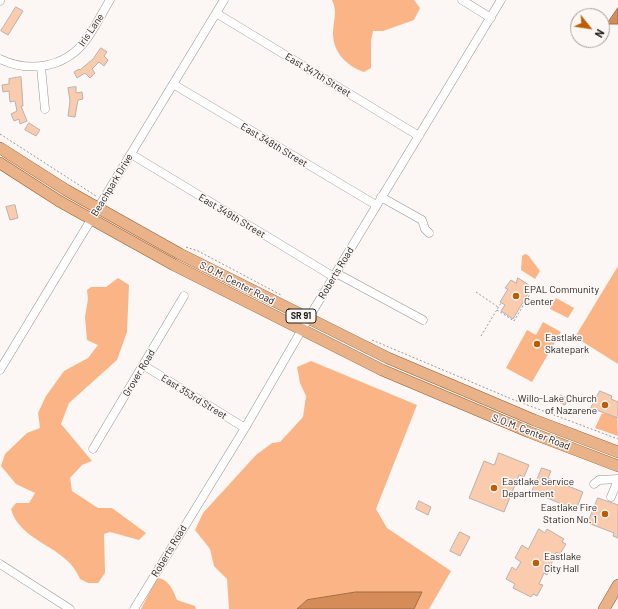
<!DOCTYPE html>
<style>
body{margin:0}
#map{position:relative;width:618px;height:609px;overflow:hidden;background:#fcf7f4;font-family:Barlow,sans-serif}
canvas{display:block}
.north{position:absolute;left:570px;top:8px;width:40px;height:40px;box-sizing:border-box;background:#fcf7f4;border:1px solid #a4a09e;border-radius:50%;rotate:120deg;font-size:11px;font-weight:700;line-height:16px;text-align:center;color:#1f1e1c}
.north::after{content:'';display:block;margin:auto;width:14px;height:18px;background:#ba5f04;clip-path:polygon(50% 0,100% 100%,50% 72%,0 100%)}
</style>
<div id="map">
<canvas width="618" height="609"></canvas>
<div class="north">N</div>
</div>
<script>
const c = document.querySelector('canvas').getContext('2d');
c.lineJoin = 'round';
function paint(path, color) { c.fillStyle = color; c.fill(path, 'evenodd'); }
function strokePath(path, color, width, dash) { c.strokeStyle = color; c.lineWidth = width; c.lineCap = dash ? 'butt' : 'round'; c.setLineDash(dash || []); c.stroke(path); }
function write(font, color, halo, rows, align = 'center') {
  c.font = font + ' Barlow,sans-serif'; c.lineWidth = 3; c.setLineDash([]); c.textBaseline = 'middle'; c.strokeStyle = halo; c.fillStyle = color; for (const [text, x, y, turn = 0] of rows) {
    c.save(); c.translate(x, y); c.rotate((+turn || 0) * Math.PI / 180); c.textAlign = isNaN(turn) ? turn : align; if (halo) c.strokeText(text, 0, 0); c.fillText(text, 0, 0); c.restore();
  }
}
paint(new Path2D(`
 M332,0H414L420,8L414,20L383,31H373L371,41V68L364,72C347,66 333,53 333,33C333,20 338,13 332,0Z
 M525,254L528,255L540,271L535,279L521,270L522,256Z
 M618,266V364L575,337Z
 M118,278L129,285L127,332L117,360L69,403L61,424L92,461L82,465L70,478L72,491L98,508H112L146,533L139,540L110,532L104,534L105,573L98,583H88L80,579C68,546 20,543 11,509L16,503H29L35,493L16,484L1,466L5,454L27,433L40,428L38,413L46,396L64,371L88,358L98,345L87,340L85,317L88,299L87,290L91,287H106Z
 M556,298L574,308L568,318L550,309Z
 M543,322L561,332L532,382L506,368L527,330L536,335Z
 M311,361L417,405L376,509L387,528L451,571L429,609H414L422,592H356L307,600L297,609H229L227,579L214,566L210,549L195,530L203,513L256,455L272,443L280,442L303,417L306,396L300,383L297,367Z
 M606,412L617,417L618,436L595,428L602,413L604,414Z
 M157,578C169,579 173,590 177,600L195,606L196,609H141Z`), '#fab486');
const water = new Path2D(`
 M618,8V24H607Z
 M356,592H422L414,609H297L307,600Z`);
paint(water, '#d58c59');
strokePath(water, '#9e6b47', 1);
const building = new Path2D(`
 M16,7L23,11L8,35L1,31Z
 M101,48L107,52L104,56L108,60L104,66L99,62L92,69L95,73L90,78L85,73L77,78L74,72L79,69L80,70L93,59Z
 M21,77L23,106H21L27,121L20,124L19,119L14,121L11,114L17,111L15,101L10,102L9,91L3,92L2,85L9,84V79Z
 M76,87V93L82,92L83,99L78,100L75,117L68,116L70,101L68,88Z
 M29,123L40,130L36,136L25,130Z
 M15,205L18,218L10,220L6,207Z
 M518,278L532,287L513,319L501,311L505,305L500,302L508,289L505,288L511,280L516,283Z
 M600,391L612,396L611,399L618,402V418L591,408Z
 M561,395L568,399L565,405L558,402Z
 M499,453L529,465L524,477L519,475L504,512L469,498L484,461L494,465Z
 M542,468L551,471L548,478L583,492L576,510L540,495L539,497L531,494Z
 M598,498L618,505V538L613,536L614,533L588,523Z
 M419,501L431,507L428,515L416,509Z
 M539,529L545,533L547,529L564,539L562,542L566,544L560,554L556,552L547,575L544,573L539,584L543,585L537,596L533,594L531,597L513,588L515,584L506,579L512,567L516,570L521,562L515,558L522,545L528,549Z
 M460,532L470,537L460,556L450,551Z`);
paint(building, '#facbad');
strokePath(building, '#b7b2b0', 1);
const minor = new Path2D(`
 M462,0L491,18
 M0,1V0
 M216,13L419,136
 M0,59C30,73 65,68 86,40C95,28 102,13 110,0
 M41,67L45,109
 M173,84L376,205
 M131,154L334,277
 M381,197L422,220L425,229L429,233
 M336,273L423,320
 M143,365L245,428
 M0,370L224,0
 M93,449L184,296
 M594,484L599,480L618,479
 M611,497L618,480
 M0,564L70,609
 M134,609L245,428L308,319L501,0`);
const major = new Path2D(`
 M0,148L66,190L180,254L388,358L534,420L618,452
 M0,163L59,201L174,265L382,370L529,432L618,466
 M604,609L618,585`);
strokePath(minor, '#97928f', 9);
strokePath(major, '#995c2e', 12);
strokePath(new Path2D(`
 M0,134L96,196
 M186,247L198,251L281,295
 M476,292L498,307
 M497,310L514,321L530,294
 M481,336L501,303
 M372,340L514,400L618,439`), '#9c9896', 1, [2, 2]);
strokePath(minor, '#fff', 8);
strokePath(major, '#e9b288', 11);
for (const [x, y, r, color] of [
 [516,296,4,"#ba5f04"],
 [537,344,4,"#ba5f04"],
 [605,405,4,"#ba5f04"],
 [494,488,4,"#ba5f04"],
 [605,514,4,"#ba5f04"],
 [536,563,4,"#ba5f04"]
]) { const dot = new Path2D(); dot.arc(x, y, r, 0, 2 * Math.PI); c.fillStyle = color; c.fill(dot); strokePath(dot, '#fcf7f4', 1.5); }
for (const [x, y, w] of [
 [301,316,30]
]) { const box = new Path2D(); box.roundRect(x - w / 2, y - 7, w, 14, 3); c.fillStyle = '#fcf7f4'; c.fill(box); strokePath(box, '#1f1e1c', 1); }
write('bold 9px', '#1f1e1c', null, [
 ["SR 91",301,316]
]);
write('10px', '#1f1e1c', '#fcf7f4', [
 ["Iris Lane",91,30,-56],
 ["East 347th Street",318,75,31],
 ["East 348th Street",274,145,31],
 ["Beachpark Drive",112,185,-59],
 ["East 349th Street",232,216,31],
 ["Roberts Road",336,273,-59],
 ["S.O.M. Center Road",237,283,27],
 ["Grover Road",139,373,-59],
 ["East 353rd Street",194,397,32],
 ["S.O.M. Center Road",531,432,21],
 ["Roberts Road",169,551,-59]
]);
write('10px', '#1f1e1c', '#fcf7f4', [
 ["EPAL Community",524,290],
 ["Center",524,302],
 ["Eastlake",545,338],
 ["Skatepark",545,350],
 ["Willo-Lake Church",597,399,"right"],
 ["of Nazarene",597,411,"right"],
 ["Eastlake Service",502,482],
 ["Department",502,494],
 ["Eastlake Fire",597,508,"right"],
 ["Station No. 1",597,520,"right"],
 ["Eastlake",544,557],
 ["City Hall",544,569]
], 'left');
</script>
